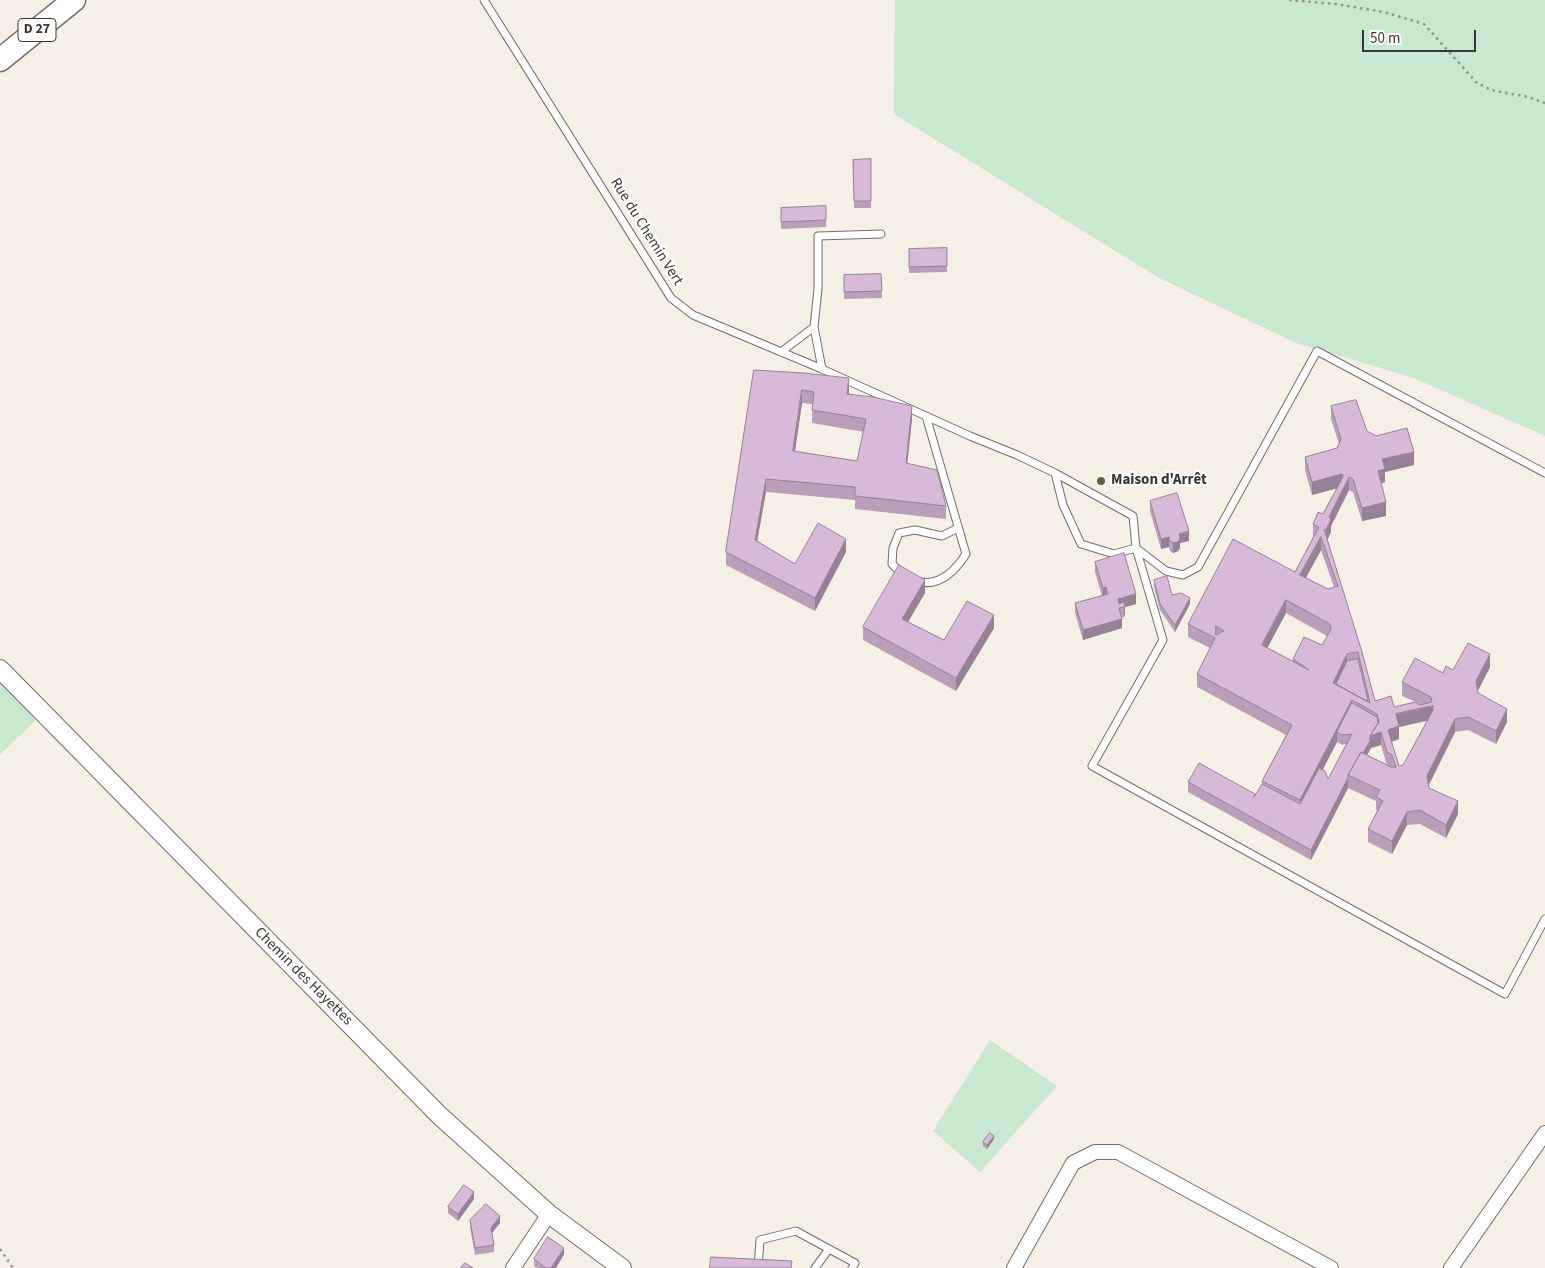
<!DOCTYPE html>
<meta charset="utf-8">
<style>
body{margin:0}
#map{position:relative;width:1545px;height:1268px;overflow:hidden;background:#f6efe6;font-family:"Source Sans 3",sans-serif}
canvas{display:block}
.scale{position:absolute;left:1362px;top:30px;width:114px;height:22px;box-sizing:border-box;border:2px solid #393733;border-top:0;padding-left:6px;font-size:15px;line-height:18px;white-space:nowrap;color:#393733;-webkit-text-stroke:4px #fefdfb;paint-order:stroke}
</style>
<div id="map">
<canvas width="1545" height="1268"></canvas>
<div class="scale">50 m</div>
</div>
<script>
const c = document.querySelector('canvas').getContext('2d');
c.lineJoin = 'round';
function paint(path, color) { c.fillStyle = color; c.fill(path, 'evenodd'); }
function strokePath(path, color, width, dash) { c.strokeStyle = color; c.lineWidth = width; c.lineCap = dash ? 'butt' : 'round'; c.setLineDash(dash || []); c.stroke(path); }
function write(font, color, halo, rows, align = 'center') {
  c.font = font + ' "Source Sans 3",sans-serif'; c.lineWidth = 4.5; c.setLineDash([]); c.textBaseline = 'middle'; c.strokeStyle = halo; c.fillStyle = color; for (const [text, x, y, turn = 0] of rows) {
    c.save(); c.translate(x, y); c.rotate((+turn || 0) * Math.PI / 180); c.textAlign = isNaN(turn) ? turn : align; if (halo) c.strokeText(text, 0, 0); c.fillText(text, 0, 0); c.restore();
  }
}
paint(new Path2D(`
 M895,0H1545V436L1414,378L1296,343L1159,278L894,114Z
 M0,682L36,720L0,755Z
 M990,1040L1057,1086L980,1172L933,1131Z`), '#c8e8cf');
const service = new Path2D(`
 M484,0L671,298L693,315L822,369L970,436L1017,455L1055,473L1133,516L1136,548L1114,554L1081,544L1063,505L1055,473
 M781,352L814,327
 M822,369L814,327L818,289V236L881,234
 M1136,548L1163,640L1092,766L1505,994L1545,919
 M1136,548L1166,571L1183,575L1198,567L1317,351L1545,473
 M903,575L892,564L893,548L899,533L915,530L942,536L958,528
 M917,581C939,588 955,571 966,554L926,416
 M758,1268L760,1240L796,1231L829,1249
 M815,1268L829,1249L855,1263L852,1268`);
const minor = new Path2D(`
 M513,1268L549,1214
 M1014,1268L1073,1163L1095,1152H1118L1331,1268
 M1451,1268L1545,1133`);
const tertiary = new Path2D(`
 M0,669L440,1116L549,1214L622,1268`);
const primary = new Path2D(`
 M0,60L74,0`);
strokePath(service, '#736d66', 9);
strokePath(minor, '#736d66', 16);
strokePath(tertiary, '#736d66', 20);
strokePath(primary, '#736d66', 25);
strokePath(new Path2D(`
 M1289,0L1336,4L1384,12L1424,24L1477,83L1491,90L1528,97L1545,103
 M0,1249L13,1268`), '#97938c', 2.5, [2.5, 4]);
strokePath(service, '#fff', 7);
strokePath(minor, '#fff', 14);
strokePath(tertiary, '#fff', 18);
strokePath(primary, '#fff', 22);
paint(new Path2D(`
 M871,159V208H854L853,160Z
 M826,206V227L781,229V208Z
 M947,248V272L909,273V249Z
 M881,274L882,298L844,299V275Z
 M754,370L849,391V394L912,419L907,463L946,506V519L855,509V500L766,492L757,541L795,564L846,552L815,611L726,565V552ZM802,403L812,404V423L864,432L857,461L795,451Z
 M1331,406L1414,465L1385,472V482L1381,484L1386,516L1362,521L1353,492L1349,490L1331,526V532L1327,539L1375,701L1394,707L1420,704L1402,696V682L1453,670L1490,667L1478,691V693L1507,722L1496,744L1468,730L1455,732L1428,786L1429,788L1458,814L1446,838L1420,824L1407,825L1392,854L1368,842V829L1377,811L1376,810V801L1348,788L1311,860L1188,792V782L1255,796L1262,784V781L1286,735L1197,687V674L1210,648L1188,637V624L1295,572L1313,537V524L1323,514L1337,488L1312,495L1305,470V457L1337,448L1339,444L1331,419ZM1321,550L1334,587L1328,589L1306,578ZM1286,613L1327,636L1322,645L1293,659V661L1267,648ZM1427,721L1403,765L1399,766L1391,742L1399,739V727ZM1337,742L1342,745L1346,744L1328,779L1322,770ZM1381,745L1387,765L1392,767L1367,755L1371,748Z
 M1150,501L1189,541L1180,543V548L1178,551L1173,553L1170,551L1169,547L1161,549L1150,511Z
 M1095,562L1136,604L1125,607V614L1124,617H1122V628L1083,640L1075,613V603L1102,596L1095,572Z
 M1154,580L1172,595L1190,604L1175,632L1160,610L1154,587Z
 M925,593L908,622L944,640L994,628L956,691L863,640V627Z
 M994,1139L987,1149L983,1146V1142Z
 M474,1199L458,1221L448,1213V1207Z
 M470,1220L500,1223L492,1233L494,1245V1252L475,1255L470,1227Z
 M564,1254L556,1268H537L534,1266V1259Z`), '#b99fba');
paint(new Path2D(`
 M849,378V391L847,407V394Z
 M802,390V403L793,464V451Z
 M912,406V419L906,476V463Z
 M1414,452V465L1385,472V482L1378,484V471L1382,459Z
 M1342,474V487L1312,495V482Z
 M1349,477V490L1331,526V532L1326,543V530L1329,517Z
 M766,479V492L755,553V540Z
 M1386,502V516L1362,521V508Z
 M1189,531V541L1180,543V548L1178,551L1173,553V543L1179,534Z
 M1169,537V547L1161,549V539Z
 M1321,537V550L1300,588V575Z
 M846,539V552L815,611V598Z
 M925,580V593L902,632V619Z
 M1106,587V597L1103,598V588Z
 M1136,594V604L1125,607V614L1124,617V607L1119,608L1118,599Z
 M1190,598V604L1175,632V625Z
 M1286,600V613L1262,658V645Z
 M994,615V628L956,691V678Z
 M1122,619V628L1083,640V630Z
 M1347,654V668L1336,691L1333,683Z
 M1490,654V667L1476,694V681Z
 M1352,700V713L1337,732V742L1300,814V800Z
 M1433,706V719L1399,727V739L1388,743V730L1396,714Z
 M1507,709V722L1496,744V731Z
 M1455,719V732L1427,789V776Z
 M1381,732V745L1371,748L1354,778L1350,776L1370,736Z
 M1348,778V788L1311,860V850Z
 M1458,801V814L1446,838V825Z
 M1407,812V825L1392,854V841Z
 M994,1136V1139L987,1149V1145Z
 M474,1192V1199L458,1221V1214Z
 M500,1216V1223L491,1234V1228Z
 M564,1248V1254L556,1268H551Z`), '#968297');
const building = new Path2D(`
 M871,159V201H854L853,160Z
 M826,206V220L781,222V208Z
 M947,248V266L909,267V249Z
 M881,274L882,291L844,292V275Z
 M754,370L804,373L849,378L847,394L873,397L912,406L906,463L937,470L946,506L855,496V487L766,479L755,540L795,564L818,523L846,539L815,598L726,552ZM802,390L814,392L812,410L866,419L857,461L793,451Z
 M1356,400L1367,431L1376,436L1407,428L1414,452L1382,459L1385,469L1378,471L1386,502L1362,508L1353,479L1349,477L1329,517L1331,519L1326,530L1324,529L1362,652L1375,701L1391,696L1394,707L1415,702L1420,705L1432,702L1431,697L1402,682L1415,658L1443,673L1446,666L1453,670L1468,643L1490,654L1476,681L1478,693L1507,709L1496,731L1468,717L1455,719L1427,776L1429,788L1458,801L1446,825L1420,810L1407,812L1392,841L1368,829L1383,801L1376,797L1380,790L1348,775L1361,752L1391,767H1396L1392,755L1387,752L1381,732L1370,736L1379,722L1377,714L1352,700L1300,800L1262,781L1292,725L1197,674L1215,638L1188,624L1233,539L1295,572L1319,527L1313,524L1318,512L1323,514L1344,475L1342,474L1312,482L1305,457L1337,448L1341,439L1331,406ZM1321,537L1338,586L1328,589L1300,575ZM1286,600L1330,624L1331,629L1322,645L1304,637L1293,659L1309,670L1262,645ZM1216,626L1224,631L1216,635ZM1358,652L1370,703L1333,683L1347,654ZM1433,706V710L1419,736L1403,765L1399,766L1388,730L1399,726L1396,714Z
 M1177,493L1189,531L1179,534L1180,538L1178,542L1173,543L1170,541L1169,537L1161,539L1150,501Z
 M1124,553L1136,594L1118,599L1119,604L1123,602L1125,605L1124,607L1119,608L1122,619L1083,630L1075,603L1108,594L1106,587L1103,588L1095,562Z
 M899,565L925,580L902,619L944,640L967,601L994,615L956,678L863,627Z
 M1167,576L1172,595L1181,593L1190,598L1175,625L1160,604L1154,580Z
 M1358,659L1368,700H1365L1336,684L1347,661Z
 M1352,703L1377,717L1378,723L1370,736V741L1363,753L1361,752L1348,775V778L1311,850L1188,782L1199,763L1255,794L1254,797L1262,784L1300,804L1319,768L1325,771L1328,779L1352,734L1342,735L1337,732Z
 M990,1133L994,1136L987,1145L983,1142Z
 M464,1185L474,1192L458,1214L448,1207Z
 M486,1204L500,1216L491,1228L494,1245L475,1248L470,1220Z
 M548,1237L564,1248L551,1268H546L534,1259Z
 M711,1257L792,1261L791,1268H710Z
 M465,1263L473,1268H461Z`);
paint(building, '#d7b9d8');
strokePath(building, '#968297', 1);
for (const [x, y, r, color] of [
 [1101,481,5,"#616330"]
]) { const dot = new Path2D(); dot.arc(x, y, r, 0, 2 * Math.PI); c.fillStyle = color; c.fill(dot); strokePath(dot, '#fefdfb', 2); }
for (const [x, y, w] of [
 [37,30,38]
]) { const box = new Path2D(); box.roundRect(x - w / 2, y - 11.5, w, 23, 4); c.fillStyle = '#fefdfb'; c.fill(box); strokePath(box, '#393733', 1); }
write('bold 14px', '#393733', null, [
 ["D 27",37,30]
]);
write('15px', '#393733', '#fefdfb', [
 ["Rue du Chemin Vert",646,232,58],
 ["Chemin des Hayettes",303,977,45]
]);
write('bold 15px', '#393733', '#fefdfb', [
 ["Maison d'Arrêt",1111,481]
], 'left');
</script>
